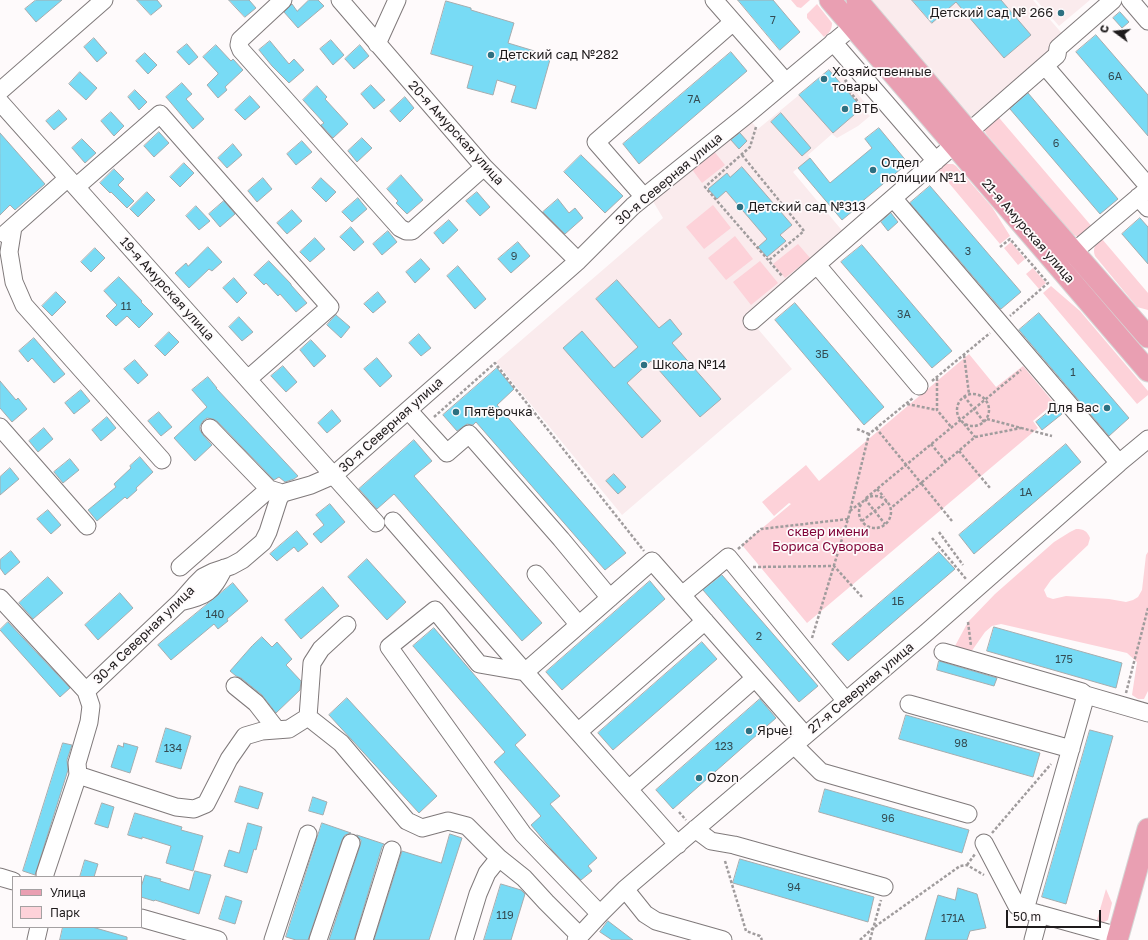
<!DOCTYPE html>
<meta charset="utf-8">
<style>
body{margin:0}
#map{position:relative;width:1148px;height:940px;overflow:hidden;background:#fefafb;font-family:"Golos Text",sans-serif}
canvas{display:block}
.legend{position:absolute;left:12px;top:876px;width:130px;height:52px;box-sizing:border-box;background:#fefafb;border:1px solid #a4a1a2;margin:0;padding:5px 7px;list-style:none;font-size:12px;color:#1e1b1c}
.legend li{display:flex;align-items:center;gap:8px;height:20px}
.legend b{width:20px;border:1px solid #a4a1a2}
.north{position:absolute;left:1096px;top:12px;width:40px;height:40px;-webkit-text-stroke:3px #fefafb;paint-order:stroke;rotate:285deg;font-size:11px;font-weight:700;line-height:16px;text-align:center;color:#1e1b1c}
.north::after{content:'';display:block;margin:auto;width:14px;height:18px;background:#1e1b1c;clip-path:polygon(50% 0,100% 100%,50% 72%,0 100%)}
.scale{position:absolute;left:1006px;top:910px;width:95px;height:18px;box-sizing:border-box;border:2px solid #1e1b1c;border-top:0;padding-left:5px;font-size:12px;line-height:14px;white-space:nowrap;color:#1e1b1c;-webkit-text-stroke:3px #fefafb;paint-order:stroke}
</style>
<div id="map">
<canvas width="1148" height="940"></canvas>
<ul class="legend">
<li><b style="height:5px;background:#e99fb2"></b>Улица</li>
<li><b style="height:11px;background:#fdd2d9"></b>Парк</li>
</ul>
<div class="north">С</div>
<div class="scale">50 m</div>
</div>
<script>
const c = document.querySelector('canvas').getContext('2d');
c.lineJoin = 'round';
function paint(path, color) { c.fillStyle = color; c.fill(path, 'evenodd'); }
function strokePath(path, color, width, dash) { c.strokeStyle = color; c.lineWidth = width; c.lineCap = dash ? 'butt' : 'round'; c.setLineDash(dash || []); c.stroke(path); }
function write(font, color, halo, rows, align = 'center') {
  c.font = font + ' "Golos Text",sans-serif'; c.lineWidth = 3.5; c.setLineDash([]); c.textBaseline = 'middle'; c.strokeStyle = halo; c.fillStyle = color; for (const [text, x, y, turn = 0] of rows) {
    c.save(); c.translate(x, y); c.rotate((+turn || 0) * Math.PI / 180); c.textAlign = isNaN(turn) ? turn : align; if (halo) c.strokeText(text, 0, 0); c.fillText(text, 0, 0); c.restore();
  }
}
paint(new Path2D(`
 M872,0H1033L1072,45L977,127L870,2Z
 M1036,0H1090L1059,26Z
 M834,65L866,104L862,108L870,116L858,126L837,138L832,134L808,155L810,158L793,172L845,234L747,316L792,369L622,515L496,362L663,218L651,198L748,118L758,129L799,95Z`), '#faebed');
paint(new Path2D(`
 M791,0H810L801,8L797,7Z
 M817,4L832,23C832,30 829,33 824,37L807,18V14Z
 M995,113L1094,229L1078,237L1072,234L987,135L984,130Z
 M713,150L725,165L702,183L691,168Z
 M945,164H953L956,166L992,207L1010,236L1000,244L938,170Z
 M713,205L731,228L704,249L686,227Z
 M735,236L753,259L726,280L708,258Z
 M1102,239L1148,293V310L1137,307L1095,256C1092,247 1096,244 1102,239Z
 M1011,242L1025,259L1018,265L1004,248Z
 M798,244L810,258L785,278L773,264Z
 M760,261L778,283L751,305L733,282Z
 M1033,268L1046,283L1039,289L1026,274Z
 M1051,286L1080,311L1148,391V395L1137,404L1043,293Z
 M969,354L996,387L1023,366L1054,403L1033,421L1038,428L807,623L742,545L791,504L789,503L774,516L762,502L806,465L819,481Z
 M1076,529C1084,529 1087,531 1090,538L1088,545L1051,580L1044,590L1047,597L1053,599L1066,596L1109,599L1126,602L1133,600L1138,597L1142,590L1146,555L1148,552V691L1144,699H1138L1132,695L1137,662L1127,653L1001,624L992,626L985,632L971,652H957L955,646L968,622L995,594L1054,542L1070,532Z
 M1106,889L1112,903L1108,920L1102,923H1096Z`), '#fdd2d9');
const building = new Path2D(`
 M36,0H62L36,22L25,9Z
 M137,0H157L162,6L151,15Z
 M229,0H249L256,8L245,17Z
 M309,0H318L324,6L298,28L284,12L292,4L297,11Z
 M738,0H773L800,32L780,50Z
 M912,0H1001L1031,35L1004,58L956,2L932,23Z
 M446,1L471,8V10L514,23L508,43L551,56L536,109L511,102L516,86L497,80L493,95L467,88L473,66L431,54Z
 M1120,12L1129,22L1122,28L1113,18Z
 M1096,35L1148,95V136L1076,52Z
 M94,38L107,53L97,62L84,47Z
 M331,40L344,55L333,65L320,49Z
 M270,41L289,64L294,59L304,70L289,83L272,66L259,50Z
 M187,44L198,57L189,65L177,52Z
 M216,45L231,61L233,59L243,70L225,87L227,90L218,98L207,85L218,74V73L203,57Z
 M360,45L369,56L354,69L345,59Z
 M731,52L747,71L639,164L623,144Z
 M145,53L157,65L148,74L136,61Z
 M829,70L862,108L833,133L799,95Z
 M80,72L97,88L86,100L69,84Z
 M182,83L192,94L186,99L204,119L193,129L166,97Z
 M371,85L385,100L374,109L361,94Z
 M317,86L327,97L325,99L348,124L333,138L321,125L324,123L303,100Z
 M135,90L147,102L139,110L128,97Z
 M1028,93L1118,199L1100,214L1010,109Z
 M250,96L260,107L245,120L235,110Z
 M405,97L414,108L400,122L390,111Z
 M59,110L67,119L54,130L46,121Z
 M111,112L124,126L114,136L101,121Z
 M781,113L811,148L802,156L771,122Z
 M879,128L908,163L853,209L854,210L842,220L798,168L810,158L830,183L872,148L865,139Z
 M159,132L169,143L154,157L144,146Z
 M0,133L45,184L15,210L10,205L0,215Z
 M740,133L747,141L739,149L731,140Z
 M362,138L372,148L357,162L348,151Z
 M82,139L96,153L85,163L72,148Z
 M302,141L312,152L296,165L287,154Z
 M233,144L242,155L227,168L218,158Z
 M581,155L623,196L605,213L564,172Z
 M184,163L194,173L180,187L170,177Z
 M742,167L792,225L780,235L786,241L767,257L758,247L767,239L726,191L717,199L708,189L727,173L730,177Z
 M114,169L124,179L118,185L134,201L127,208L111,192L110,193L100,183Z
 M401,175L423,200L407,214L396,203L398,201L387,189Z
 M263,178L272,189L257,202L248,191Z
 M321,178L336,192L326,202L312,188Z
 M930,186L1021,292L1001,309L910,203Z
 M147,192L155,200L138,217L130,209Z
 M477,192L490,207L480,216L466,201Z
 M358,198L367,209L352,222L342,212Z
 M558,199L569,213L575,208L583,218L565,234L543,212Z
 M224,201L235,214L220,227L209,214Z
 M196,206L210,221L199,230L186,216Z
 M292,210L302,221L287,234L277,223Z
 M891,213L898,222L888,231L881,222Z
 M1140,218L1148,227V264L1122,234Z
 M449,220L458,230L443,244L434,233Z
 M351,227L364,242L354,251L340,237Z
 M388,231L397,242L382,255L373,244Z
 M315,238L325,249L310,262L300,252Z
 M518,242L530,256L511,273L498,259Z
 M862,245L952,351L932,368L841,262Z
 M208,247L222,262L212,271L209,269L189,288L175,273L186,263L188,266Z
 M95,248L105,258L91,272L81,262Z
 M421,259L430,269L415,283L406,272Z
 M269,261L291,284V285L307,303L296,312L280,294L278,296L266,283L264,285L254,275Z
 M458,266L486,299L475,309L447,276Z
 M119,277L142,301L141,302L153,314L139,328L127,316L116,326L106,316L117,305L104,291Z
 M234,278L247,293L237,303L223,288Z
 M617,280L659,328L670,319L682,334L672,343L721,399L700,417L651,361L627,383L661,421L642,438L563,348L582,331L614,368L638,347L596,299Z
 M56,292L66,302L52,316L42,306Z
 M378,292L386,302L373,313L364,304Z
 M795,303L884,407L864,425L775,320Z
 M1039,313L1129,418L1109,436L1019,330Z
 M336,315L350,327L341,338L327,325Z
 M239,317L253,332L242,341L229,327Z
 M169,332L179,342L165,356L155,346Z
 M419,334L431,348L421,356L409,343Z
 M34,338L65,374L54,383L32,358L28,362L19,351Z
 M311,340L326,356L314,367L300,350Z
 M377,358L392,376L380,387L364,369Z
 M135,360L148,375L138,384L124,369Z
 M283,366L297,382L286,392L271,376Z
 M497,368L514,389L497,405L626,553L605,570L476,422L473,425L467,424L457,431L443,415Z
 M208,377L217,388H216L298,476L294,479L285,482L279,477L274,480L217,421L213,419L207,418L203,421L200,426V430L203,435L212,445L195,461L174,438L207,407L192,390Z
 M0,381L16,400L18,398L27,409L12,422L0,408Z
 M81,390L90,401L74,414L65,403Z
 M1056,406L1062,414L1042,430L1036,422Z
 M332,410L341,421L327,433L318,423Z
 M159,412L172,427L161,436L148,421Z
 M107,417L116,428L101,441L92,430Z
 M44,428L53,439L38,452L29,441Z
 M414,440L432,461L414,476L542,623L522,641L394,494L377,509L359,489Z
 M1066,444L1081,462L974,554L959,535Z
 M140,457L153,472L136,488L137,490L127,499L125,497L97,521L88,510L116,487L114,484L131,468L130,466Z
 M70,459L79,470L63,483L54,472Z
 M10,468L19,479L0,495V477Z
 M614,474L626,487L618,494L606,481Z
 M330,504L345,522L321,543L313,534L324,525L316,515Z
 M48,510L61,525L51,534L37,519Z
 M297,531L308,544L298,552L294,547L277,561L270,554Z
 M11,551L20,562L5,575L0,568V560Z
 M939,552L955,569L848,661L832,644Z
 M367,559L406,602L387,620L348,577Z
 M722,575L818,686L799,702L703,590Z
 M48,577L63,593L33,619L19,603Z
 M650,581L665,599L562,690L546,672Z
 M233,583L248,601L227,619L228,621L218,629L214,624L171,660L158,645Z
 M323,587L339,606L301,639L285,620Z
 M120,593L133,608L98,640L85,625Z
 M8,622L70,688L60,697L0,630Z
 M994,627L1122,663L1116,688L987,651Z
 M434,628L526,735L515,745L560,796L550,804L597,858L588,866L592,871L581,880L552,850L531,825L541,816L494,762L505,752L413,646Z
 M262,637L272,647L277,642L292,659L286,665L301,681L300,690L276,713L262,695L241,678L236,676L230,671L252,646Z
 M702,642L717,659L613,750L598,733Z
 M939,661L997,678L994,686L937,670Z
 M347,698L437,796L419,813L329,715Z
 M760,699L776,718L673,809L656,790Z
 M906,715L1040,753L1033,777L899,739Z
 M166,728L191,736L181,769L156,762Z
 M1090,730L1113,736L1066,904L1042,897Z
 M63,743L72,745L67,760L68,770L35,875L23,871Z
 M124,743L138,747L130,773L111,767L118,745L123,747Z
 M240,786L263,793L258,809L235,802Z
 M825,789L969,830L962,853L819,812Z
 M313,797L327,802L323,815L309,811Z
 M102,803L114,807L108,828L95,824Z
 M135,813L182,827L181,830L203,836L193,871L166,863L171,846L142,837V839L128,835Z
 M248,823L262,827L256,850L254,849L247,873L224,866L229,850L239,853Z
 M322,823L351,833L345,835L342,840L308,940H296L286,937Z
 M450,834L462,838L429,940H374L402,851L441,863Z
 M357,835L384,844L382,847L354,940H329L360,846L361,841Z
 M740,859L874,897L868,922L733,883Z
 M85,860L98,864L94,877H80Z
 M195,871L211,875L199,914L155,900L154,901L141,897V887L145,875L161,879L160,881L189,890Z
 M501,884L521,890L525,894L511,940H484Z
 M958,888L977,894L986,928L970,931L967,940H925L938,895L955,900Z
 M226,896L242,901L235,924L219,919Z
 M608,921L633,940H612L600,932Z
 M63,927H92L127,937V940H60Z`);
paint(building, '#78dbf5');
strokePath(building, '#a6acae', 1);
const minor = new Path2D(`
 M283,0L240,40L239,45L241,50L400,228L406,231H412L484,167
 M340,0L484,167L578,261
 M714,0L786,82
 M1130,0L1148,21
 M833,42L936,161
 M377,44L397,0
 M1045,66L1148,186
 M0,91L104,0
 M0,102L376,523
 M76,187L160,114L330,307L248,379
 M644,197L596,142L733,22
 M1138,197L1148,208
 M893,198L1119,463
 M13,227L9,252L14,282L24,305L162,460
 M5,234L68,178
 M1064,260L1148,189
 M817,265L919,386
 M752,321L1057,55L1058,48L1113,0
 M408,410L447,453L469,434L561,539L610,598
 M0,427L87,526
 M210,428L269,489L279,492
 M393,521L525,672L678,845
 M180,567L269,489
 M536,574L579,625
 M682,595L728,557L846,701
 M0,598L86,691
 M180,602C208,595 211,593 224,568
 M943,652L1082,692L1086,695L1148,713
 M525,672L479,664L435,610L389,647L523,834L600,914
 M525,672L652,561L805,735
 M235,686L256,703L277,730
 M909,704L1071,749
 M308,717L312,663L321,649L347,625
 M578,732L705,621
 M794,745L821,772L968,814
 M78,775L176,807L194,809L206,804L229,759L245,736L262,731L289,729L308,717L341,743L407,821L422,828L448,821L467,826L499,858L524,878L546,902L579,935
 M629,789L755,678
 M695,829L711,841L734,845L884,887
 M984,843L1017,906L1025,910L1118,936
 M0,877L13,881
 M45,877V874L78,775L77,763L89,722L91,706L86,691L180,602L195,585L203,577L213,572L231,566L242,560L263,542L268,532L279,498L283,493L311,485L334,475L578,261L633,206L749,113L853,26
 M625,889L645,914L656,921L723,940
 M1025,910L1086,695
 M141,918L218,940
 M36,940L39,927
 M273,940L308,834
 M318,940L351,843
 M364,940L392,850
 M464,940L478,894L487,873L499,858
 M576,940L600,914L625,889L927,632L1119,463L1148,439
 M1033,940L1040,914`);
const major = new Path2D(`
 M830,0L1148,371
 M857,0L969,132L1148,337
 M1117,940L1148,829`);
strokePath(minor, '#7f797a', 19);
strokePath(major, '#d6d6d6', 23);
strokePath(new Path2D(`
 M847,80L843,83L859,103
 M756,127L750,147L705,187L782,276
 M742,155L804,231L768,261
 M1000,247L1010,239L1048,283L1010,316
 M964,355L969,394
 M937,378V410L952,428
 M932,381L990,333
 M957 410a16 16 0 1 1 32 0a16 16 0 1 1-32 0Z
 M964,396L984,422
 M907,404L937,410
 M434,417L495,363L644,551
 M987,419L1052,436
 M964,424L975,437
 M876,428L921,483L891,508
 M857,429L869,434
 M931,444L946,462
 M959,451L990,488
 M877,489L884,497
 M859 512a16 16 0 1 1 32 0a16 16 0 1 1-32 0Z
 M866,498L1021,370
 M865,499L885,524
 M850,511L860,503
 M862,521L887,501
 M952,521L921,483L975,437L1021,428
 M939,532L963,565
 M932,538L966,579
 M738,549L761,529L848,519
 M753,567L834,566L862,597
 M968,622L971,646
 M812,638L848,519L869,434L913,398
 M1126,693L1148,608
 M679,812L686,820
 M992,833L1051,764
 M725,861L746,931L760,936L762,940
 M967,865L975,854
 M860,940L873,928L960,866L967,865L984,875
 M870,940L881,900`), '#a09c9d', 2.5, [3, 2]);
strokePath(minor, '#fff', 17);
strokePath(major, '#e99fb2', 21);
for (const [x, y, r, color] of [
 [1061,13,4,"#2c7081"],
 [491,55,4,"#2c7081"],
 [824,79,4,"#2c7081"],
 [845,109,4,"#2c7081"],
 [873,170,4,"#2c7081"],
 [740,207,4,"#2c7081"],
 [644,365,4,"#2c7081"],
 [1107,408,4,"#2c7081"],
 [456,412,4,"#2c7081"],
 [749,731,4,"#2c7081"],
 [699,778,4,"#2c7081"]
]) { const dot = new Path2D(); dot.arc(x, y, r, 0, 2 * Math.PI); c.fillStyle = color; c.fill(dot); strokePath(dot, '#fefafb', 1.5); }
write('11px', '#344b52', null, [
 ["7",773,21],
 ["6А",1115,77],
 ["7А",694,100],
 ["6",1056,144],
 ["3",968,252],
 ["9",514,257],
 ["11",126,307],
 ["3А",904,315],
 ["3Б",822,355],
 ["1",1073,373],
 ["1А",1026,493],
 ["1Б",898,602],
 ["140",215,615],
 ["2",759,637],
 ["175",1064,660],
 ["98",961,744],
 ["123",724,747],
 ["134",173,749],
 ["96",888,819],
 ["94",794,888],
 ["119",505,916],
 ["171А",953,919]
]);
write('13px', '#1e1b1c', '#fefafb', [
 ["Детский сад № 266",1053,13,"right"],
 ["Детский сад №282",499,55],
 ["Хозяйственные",832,72],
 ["товары",832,87],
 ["ВТБ",853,109],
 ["Отдел",881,163],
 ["полиции №11",881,178],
 ["Детский сад №313",748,207],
 ["Школа №14",652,365],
 ["Для Вас",1099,408,"right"],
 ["Пятёрочка",464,412],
 ["Ярче!",757,731],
 ["Ozon",707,778]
], 'left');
write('13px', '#1e1b1c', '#fefafb', [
 ["20-я Амурская улица",456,133,48],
 ["30-я Северная улица",669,179,-40],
 ["21-я Амурская улица",1028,231,49],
 ["19-я Амурская улица",167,289,48],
 ["30-я Северная улица",391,425,-42],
 ["30-я Северная улица",144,635,-44],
 ["27-я Северная улица",861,688,-40]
]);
write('13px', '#7f0035', '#fefafb', [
 ["сквер имени",828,532],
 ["Бориса Суворова",828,547]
]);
</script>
